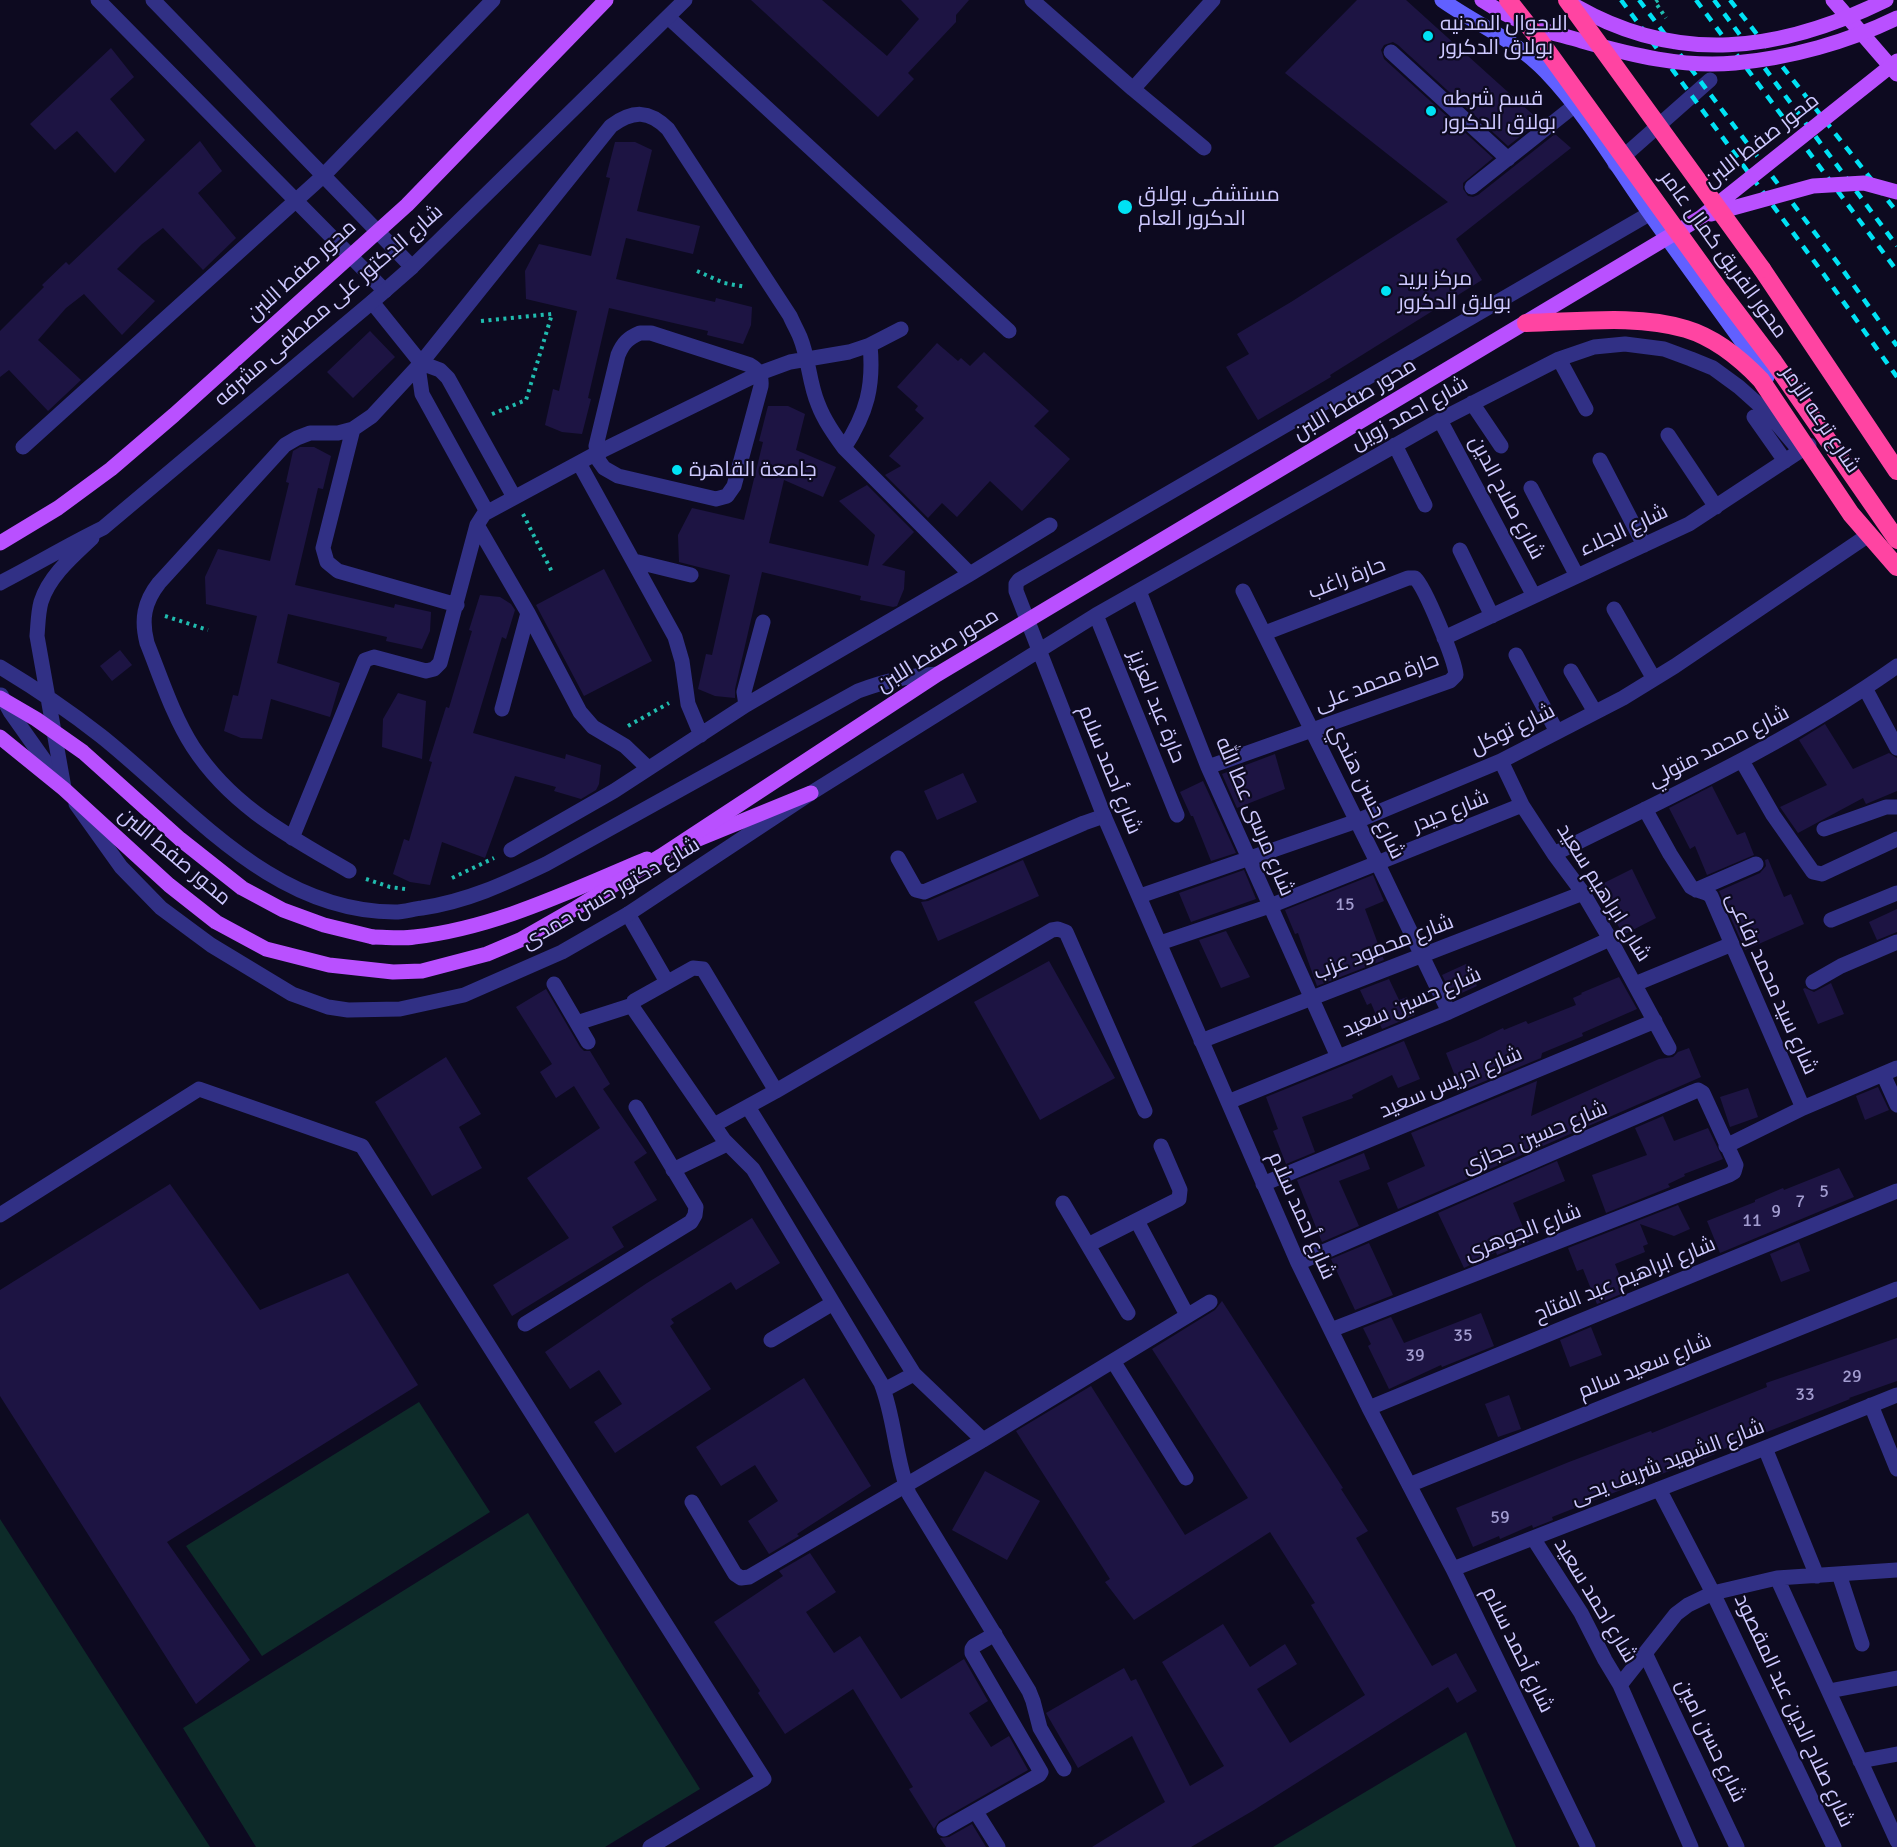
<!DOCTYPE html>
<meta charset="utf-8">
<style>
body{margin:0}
canvas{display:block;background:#0d0a20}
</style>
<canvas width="1897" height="1847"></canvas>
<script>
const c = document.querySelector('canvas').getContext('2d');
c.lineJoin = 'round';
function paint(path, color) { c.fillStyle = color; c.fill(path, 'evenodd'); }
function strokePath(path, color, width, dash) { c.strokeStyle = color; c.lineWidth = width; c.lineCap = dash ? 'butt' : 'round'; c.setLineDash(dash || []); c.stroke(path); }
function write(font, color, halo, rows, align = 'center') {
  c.font = font + ' Signika,Cairo,sans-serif'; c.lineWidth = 4.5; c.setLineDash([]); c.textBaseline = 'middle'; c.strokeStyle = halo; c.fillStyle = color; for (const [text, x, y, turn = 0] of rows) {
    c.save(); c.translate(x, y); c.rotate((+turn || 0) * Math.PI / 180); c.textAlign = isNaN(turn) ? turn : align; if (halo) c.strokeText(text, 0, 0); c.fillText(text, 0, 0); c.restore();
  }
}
paint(new Path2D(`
 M419,1402L490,1512L262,1656L186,1546Z
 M528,1513L700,1789L605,1847H256L183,1728Z
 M0,1519L210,1847H0Z
 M1466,1732L1516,1847H1273Z`), '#0d2b29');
paint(new Path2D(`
 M751,0H822L887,56L919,19L901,0H969L956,15V22L908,73L914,79L878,117Z
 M1357,0H1406L1540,121L1508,146L1398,45L1393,42L1384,45L1381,50L1384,59L1493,158L1463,183V189L1468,196L1473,197L1478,195L1555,134L1571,148L1456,239L1482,280L1330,375L1331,377L1258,420L1226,367L1249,354L1237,334L1291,302L1448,202L1285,73Z
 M111,48L134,77L110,99L145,140L115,173L77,131L55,150L30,124Z
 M200,141L222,171L198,193L236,238L203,270L163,228L142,244L117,269L155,301L122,335L84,294L66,308L38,340L81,380L48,411L9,370L0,377V331L44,287L42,285L66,262L69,265Z
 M615,142H635L652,150L637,211L700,226L693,254L626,238L616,279L715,302L716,298L752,307L751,325L743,344L707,335L708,331L609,308L588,398L591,399L582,434L562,432L545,425L553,389L559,391L577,311L526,299L525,271L539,244L591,256L610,178L606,177Z
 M370,331L395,357L353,398L327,372Z
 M937,343L958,361L961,358L970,366L984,352L1049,411L1034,426L1070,459L1022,511L990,481L957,517L942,503L928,518L885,475L901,466L889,456L924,418L915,410L918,406L897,387Z
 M768,406H788L805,414L796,450L836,467L823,497L784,480L769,543L868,566L875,535L839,501L867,485L914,532L882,565L905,571L904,589L897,606L893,607L860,600L861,596L762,572L735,689V698L715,696L698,689L706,654L712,655L730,575L679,562L678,535L692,508L744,520L763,442L759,441Z
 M300,447H314L331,456L323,489L318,488L295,585L394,608L395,604L431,612L430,631L422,649L386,641L387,637L288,614L277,663L340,683L330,717L271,699L262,739L241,738L224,731L233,695L238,696L257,616L206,604L205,577L218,549L270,561L289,483L286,482L293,451Z
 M604,569L652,661L584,696L536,605Z
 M480,595L500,597L511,604L515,610L506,639L502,637L473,733L565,759L566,754L601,765L599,784L596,790L581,799L554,791L556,787L515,776L485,858L442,842L430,885L410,882L393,874L404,839L409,841L432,762L429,761L446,707L449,708L472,631L469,630Z
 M120,650L132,665L112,681L100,666Z
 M398,693L426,701L422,759L382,747L383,719Z
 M1825,724L1853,769L1889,753L1897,758V791L1866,804L1863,798L1798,833L1780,807L1827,785L1799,740Z
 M1275,754L1285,789L1237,808L1222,774Z
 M963,773L977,802L937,820L924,791Z
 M1203,781L1236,853L1211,861L1193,816H1191L1180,792Z
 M1712,786L1737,835L1745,832L1754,855L1707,875L1695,846L1690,849L1669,808Z
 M1768,859L1784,897L1791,894L1804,924L1745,950L1719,891L1760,873L1766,866L1765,860Z
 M1023,860L1039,896L938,941L921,902L928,901Z
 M1632,869L1656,918L1623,935L1598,886Z
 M1244,870L1256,899L1191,922L1179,893Z
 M1373,875L1384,901L1365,909L1384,960L1317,986L1298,933L1295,934L1285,910Z
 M1897,909V932L1877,940L1869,922Z
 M1226,931L1250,977L1221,988L1199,940Z
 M1049,961L1115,1078L1040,1120L974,1002Z
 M1466,964L1477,986L1453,997L1442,975Z
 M1619,977L1637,1009L1582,1033L1583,1036L1542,1053L1541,1058L1461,1091L1446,1053L1478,1040L1503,1028L1504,1030L1526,1021L1528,1024L1576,1005L1573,998L1582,994L1581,993Z
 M1389,979L1399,1000L1407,997L1415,1015L1382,1029L1371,1003L1367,1005L1360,990Z
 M1831,983L1844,1014L1818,1024L1803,989L1805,988L1814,992Z
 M546,989L580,1047L584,1051H590L610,1084L603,1089L647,1153L634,1162L657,1200L612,1227L624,1247L512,1316L493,1285L569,1238L527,1178L600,1128L574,1086L556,1098L540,1072L552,1064L516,1007Z
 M1404,1041L1420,1079L1398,1088L1392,1075L1352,1095L1353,1098L1302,1117L1315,1152L1286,1164L1273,1131L1278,1129L1266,1097Z
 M1689,1048L1701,1077L1398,1209L1387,1183L1425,1166L1411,1133L1537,1081L1531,1116L1659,1059L1673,1057L1678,1052Z
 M446,1057L481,1114L459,1127L482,1168L432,1196L375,1102Z
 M1878,1087L1889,1110L1865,1120L1856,1096Z
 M1748,1088L1758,1117L1730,1127L1720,1097Z
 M1663,1116L1674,1141L1708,1128L1723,1159L1684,1174L1685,1176L1668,1184L1670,1187L1606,1213L1592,1175L1647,1155L1635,1128Z
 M1364,1153L1370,1169L1339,1181L1359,1226L1322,1242L1297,1180Z
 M1557,1161L1565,1181L1513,1203L1529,1242L1497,1255L1496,1252L1464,1268L1438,1213Z
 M1839,1168L1854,1197L1720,1253L1707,1221L1755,1202V1200L1783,1188L1784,1190Z
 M170,1184L260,1310L348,1273L418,1385L167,1542L250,1660L196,1704L0,1396V1290Z
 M1678,1205L1690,1229L1674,1236L1640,1224L1648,1244L1643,1246L1645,1252L1615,1264L1626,1292L1597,1304L1583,1269L1577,1271L1568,1248Z
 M752,1218L780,1263L736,1290L731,1282L671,1319L674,1323L670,1326L711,1389L615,1453L594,1422L622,1404L599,1370L570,1389L545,1352L647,1283Z
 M1799,1242L1810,1271L1781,1282L1770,1254Z
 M1369,1243L1393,1295L1355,1310L1331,1259Z
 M1222,1301L1343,1488L1341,1489L1368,1531L1356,1538L1432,1666L1456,1653L1477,1691L1457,1703L1448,1687L1254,1810L1191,1847H1092L1165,1802L1132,1736L1078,1768L1046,1713L1124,1668L1131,1681L1136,1679L1190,1786L1224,1766L1162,1662L1223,1624L1250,1667L1285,1644L1297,1664L1257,1689L1290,1743L1365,1695L1311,1605L1315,1603L1270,1532L1134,1620L1105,1582L1110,1579L1016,1431L1091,1386L1185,1535L1248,1498L1152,1349L1215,1310Z
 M1481,1313L1494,1346L1442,1367L1441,1365L1389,1389L1368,1346L1371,1344L1363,1328L1391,1317L1404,1343Z
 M1591,1327L1602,1355L1570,1367L1560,1340Z
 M1897,1338V1381L1849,1398L1850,1399L1714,1453L1715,1454L1683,1467L1682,1466L1552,1517L1553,1520L1533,1528L1532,1525L1500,1539L1499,1536L1473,1547L1456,1508L1569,1462L1651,1431L1652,1433L1767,1387L1766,1383Z
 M804,1378L871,1486L797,1534L799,1536L769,1554L748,1521L778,1501L755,1465L721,1486L696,1447Z
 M1509,1395L1521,1429L1498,1437L1485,1404Z
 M985,1471L1040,1501L1007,1560L952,1530Z
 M810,1553L836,1592L806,1612L834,1653L860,1636L901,1699L964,1659L988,1701L969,1713L991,1747L1009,1736L1028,1770L939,1821L934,1829L909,1789L913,1787L853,1689L785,1734L758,1693L760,1691L714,1622L783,1576L779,1571Z
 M972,1824L986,1847H946L940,1838L949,1837Z`), '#1d1443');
strokePath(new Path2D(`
 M1658,0L1655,2L1666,18
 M697,271L724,283L746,287
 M481,321L552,314L526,400L490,415
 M523,514L552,572
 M165,616L208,630
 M628,726L669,703
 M452,878L494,858
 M366,879L390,887L405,889`), '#20bcaf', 4, [3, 4.5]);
strokePath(new Path2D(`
 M1032,0L1133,89L1204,148
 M668,17L1009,331
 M1391,52L1508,159
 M1133,89L1213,0
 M1615,164L1710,80
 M1472,187L1574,106
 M898,858L916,890L924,892L1084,823L1104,816
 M628,914L667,982
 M554,984L588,1042
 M577,1023L633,1005
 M776,1091L703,969L693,968L634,1001L633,1008L724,1140L753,1169L881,1383C895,1418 895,1458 909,1494L1029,1691L1033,1701L1040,1728L1064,1769
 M748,1107L914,1374L983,1440
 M714,1125L776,1091L1052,930L1058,929L1066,932L1145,1111
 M673,1170L727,1144
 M1063,1203L1128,1313
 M0,1215L199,1089L362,1146L764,1779L650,1847
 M1137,1221L1187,1315
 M1088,1245L1179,1199L1180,1190L1161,1146
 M525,1324L691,1222L695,1215L696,1207L636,1107
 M771,1340L833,1303
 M1113,1361L1186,1478
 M884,1390L914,1374
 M692,1502L735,1574L741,1578L749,1577L983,1440L1210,1302
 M976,1812L998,1847
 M944,1829L1039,1775L1041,1772L972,1653V1649L974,1646L995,1634`), '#313085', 15);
strokePath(new Path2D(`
 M98,0L385,291
 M153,0L412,267
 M372,302L421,363L440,370L448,378L514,497
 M640,333H651L750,365C759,370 762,376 761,386L734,486L727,496L716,499L618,476L604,468L599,461L596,446L618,355C623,343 628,338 640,333Z
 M1559,359L1586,409
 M421,363L419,373L422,394L487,512
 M1472,403L1501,446
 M1754,417L1785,461
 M1440,420L1534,596
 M353,429L323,548L327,562L338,571L457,605
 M1668,435L1716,507
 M1395,445L1425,505
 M23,447L323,176L493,0
 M844,448C867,413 874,386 870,345
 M1600,460L1644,545
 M579,463L675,637L682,661L688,704L701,735
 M1531,488L1577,576
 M477,525L528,613L580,712L593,727L625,746L648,768
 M1460,550L1492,616
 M634,561L691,575
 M1139,591L1208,767L1338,1057
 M1243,591L1378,864L1449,1012
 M1614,609L1654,679
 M1096,615L1177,815
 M1444,638L1689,524L1809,445
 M1516,655L1557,732
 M1571,671L1595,712
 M1865,688L1897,748
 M1,695L11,713L62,785
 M746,705L744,692L763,622
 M502,709L528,613
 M1501,761L1522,805L1554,854L1583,893L1610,939L1669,1048
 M1742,761L1773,815L1813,872L1822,874L1897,839
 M1208,767L1450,681L1456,675C1455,660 1425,587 1415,578H1408L1265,633
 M76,804L121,867L161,908L211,945L292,994L328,1007L348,1010L400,1009L464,995L562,952L628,914L811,793L1096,615L1440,420L1559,359L1594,347L1625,344L1664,349L1691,359L1713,368L1739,387L1767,412L1800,451
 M1645,809L1670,854L1691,887C1698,892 1705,891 1711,896L1803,1108
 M1824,829L1886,807H1897
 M292,838L365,660L374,657L426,671L434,669L440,663L477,525L484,514L597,453L760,373L790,362L849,352L870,345L901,329
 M511,850L614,791L746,705L970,574L1050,525
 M1554,854C1671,796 1790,742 1897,666
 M349,871C289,836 232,807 193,747C173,716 161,678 147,643C141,620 144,602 159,583L285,445L297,438L310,433H338L353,429L372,416L421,363L611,126C633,110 649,110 668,129L790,316C793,323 797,330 800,337C809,359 809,383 818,404C824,420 834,434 844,448L970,574
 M1696,890L1756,864
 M1140,896L1357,821L1501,761L1623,698L1675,666L1870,534
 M1831,920L1897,893
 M1160,943L1270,906L1522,805
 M1813,982L1841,966L1897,942
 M1635,984L1732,944
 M1201,1041L1583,893
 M1883,1074L1897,1105
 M1228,1102L1449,1012L1610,939
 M1726,1146L1803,1108L1897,1068
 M1263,1184L1655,1021
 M1298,1263L1693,1092L1698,1090L1703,1093L1736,1165L1734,1172L1729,1175L1331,1330
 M1871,1405L1897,1469
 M1369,1408L1897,1191
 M1765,1448L1817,1576
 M1409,1485L1897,1289
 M1659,1489L1713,1593L1834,1847
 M1533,1538L1581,1613L1605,1660L1620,1685L1691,1847
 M1453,1569L1765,1448L1897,1395
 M1839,1574L1862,1644
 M1777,1578L1897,1841
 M1645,1653L1737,1847
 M1620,1685L1676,1614L1688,1605L1713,1593L1777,1578L1897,1570
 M1829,1691L1897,1678
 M1860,1761L1897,1754
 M1588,1847L1453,1569L1369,1408L1298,1263L1104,816L1016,591V584L1019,580L1649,214`), '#313085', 15);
strokePath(new Path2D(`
 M0,583C35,565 68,545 103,528L372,302L412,267L685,0
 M0,667C35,688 69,711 101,736C189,806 271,912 395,912C404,912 413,909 422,908C468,901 504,884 546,864L858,691C888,680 907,676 938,674
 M64,788L37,636C38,625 38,613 41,602C49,576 73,556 92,538`), '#313085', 15);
strokePath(new Path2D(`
 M1442,0C1476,24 1517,41 1546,72C1586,114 1615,164 1648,211C1687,267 1728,321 1767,377`), '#6160ff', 15);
strokePath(new Path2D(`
 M1833,0L1897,74
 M686,844L811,793
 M373,937C386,937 401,939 414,937C496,928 572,890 647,859`), '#b950ff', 15);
strokePath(new Path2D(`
 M1762,269L1897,471
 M1721,292L1774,362L1897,540`), '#ff44a2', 18);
strokePath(new Path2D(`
 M1621,0L1825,276L1897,377
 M1639,0L1840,266L1897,346
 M1696,0L1897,271
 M1714,0L1897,246
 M1730,0L1897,212`), '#00e2f4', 4.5, [9, 8]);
strokePath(new Path2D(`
 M1482,0C1500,12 1522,23 1543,30C1556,34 1569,37 1582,41C1631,55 1684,68 1735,63C1790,58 1848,42 1897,18
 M1572,4C1677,66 1780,52 1886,0
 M1711,214L1813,186L1864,183L1897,192
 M0,543L58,508L111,469L174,415L407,205L606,0
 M0,698L36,719L83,752L180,839L242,888L283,910L324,925L373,937
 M0,737L64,789L169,885L216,922L266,949L329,965L393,972L422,971L487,954L520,940L576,908L661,856L938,674L1700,218L1897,61`), '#b950ff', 15);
strokePath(new Path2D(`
 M1508,0L1535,34L1721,292
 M1567,0L1762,269
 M1526,323C1577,322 1637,314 1686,329C1716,338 1740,358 1761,380L1851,514L1897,567`), '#ff44a2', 18);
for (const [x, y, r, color] of [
 [1428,36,6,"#00e2f4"],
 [1431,111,6,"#00e2f4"],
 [1125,207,8,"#00e2f4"],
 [1386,291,6,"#00e2f4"],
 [677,470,6,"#00e2f4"]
]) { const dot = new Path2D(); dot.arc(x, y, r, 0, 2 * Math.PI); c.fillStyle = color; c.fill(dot); strokePath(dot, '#0d0a20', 2); }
write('18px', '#a29cd0', null, [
 ["15",1345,905],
 ["5",1824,1192],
 ["7",1800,1202],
 ["9",1776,1212],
 ["11",1752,1221],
 ["35",1463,1336],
 ["39",1415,1356],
 ["29",1852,1377],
 ["33",1805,1395],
 ["59",1500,1518]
]);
write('21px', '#cec9ff', '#0d0a20', [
 ["الاحوال المدنيه",1440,24],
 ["بولاق الدكرور",1440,48],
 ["قسم شرطه",1443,99],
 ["بولاق الدكرور",1443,123],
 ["مستشفى بولاق",1138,195],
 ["الدكرور العام",1138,219],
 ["مركز بريد",1398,279],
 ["بولاق الدكرور",1398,303],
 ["جامعة القاهرة",689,470]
], 'left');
write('21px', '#cec9ff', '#0d0a20', [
 ["محور صفط اللبن",1762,141,-38],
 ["محور الفريق كمال عامر",1723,255,54],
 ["محور صفط اللبن",302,271,-42],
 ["شارع الدكتور على مصطفى مشرفه",329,306,-41],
 ["محور صفط اللبن",1355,400,-31],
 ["شارع احمد زويل",1410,414,-29],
 ["شارع ترعه الزمر",1820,420,56],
 ["شارع صلاح الدين",1506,498,62],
 ["شارع الجلاء",1624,531,-25],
 ["حارة راغب",1347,579,-21],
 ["محور صفط اللبن",938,651,-32],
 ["حارة محمد على",1377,683,-21],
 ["حارة عبد العزيز",1156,707,68],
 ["شارع توكل",1513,730,-26],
 ["شارع محمد متولي",1719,747,-27],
 ["شارع أحمد سلام",1109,770,68],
 ["شارع حسن هندي",1366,792,64],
 ["شارع حيدر",1451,812,-22],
 ["شارع مرسى عطا الله",1254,817,67],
 ["محور صفط اللبن",174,857,40],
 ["شارع ابراهيم سعيد",1603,893,58],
 ["شارع دكتور حسن حمدى",611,894,-30],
 ["شارع محمود عزب",1384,948,-21],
 ["شارع سيد محمد رفاعى",1771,984,66],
 ["شارع حسين سعيد",1412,1003,-23],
 ["شارع ادريس سعيد",1451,1083,-23],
 ["شارع حسين حجازى",1535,1138,-23],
 ["شارع أحمد سلام",1301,1216,66],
 ["شارع الجوهرى",1523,1233,-21],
 ["شارع ابراهيم عبد الفتاح",1625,1280,-22],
 ["شارع سعيد سالم",1645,1367,-22],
 ["شارع الشهيد شريف يحى",1668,1463,-21],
 ["شارع احمد سعيد",1595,1601,59],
 ["شارع أحمد سلام",1517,1650,64],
 ["شارع صلاح الدين عبد المقصود",1793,1711,65],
 ["شارع حسن امين",1710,1741,64]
]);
</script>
